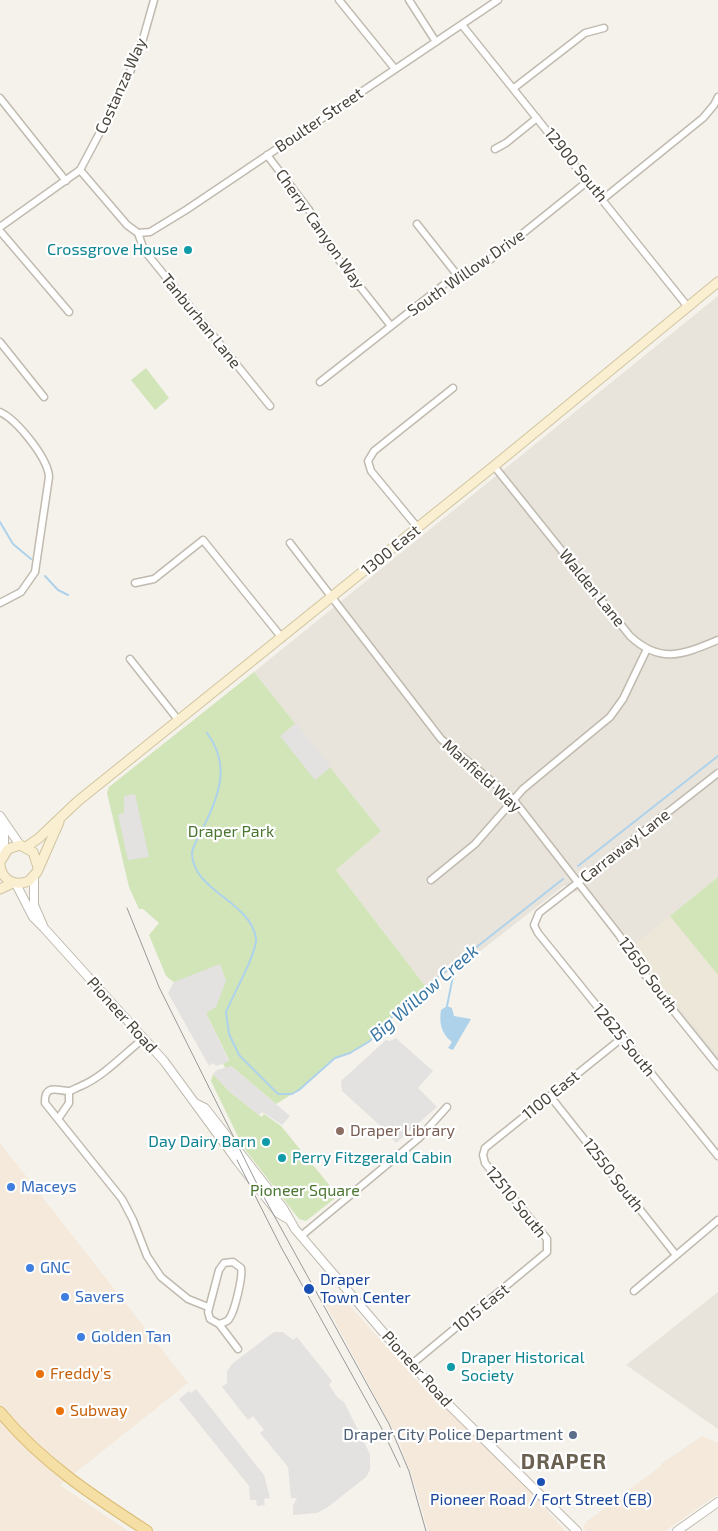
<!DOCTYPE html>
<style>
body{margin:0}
canvas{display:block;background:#f5f2ec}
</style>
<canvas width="718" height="1531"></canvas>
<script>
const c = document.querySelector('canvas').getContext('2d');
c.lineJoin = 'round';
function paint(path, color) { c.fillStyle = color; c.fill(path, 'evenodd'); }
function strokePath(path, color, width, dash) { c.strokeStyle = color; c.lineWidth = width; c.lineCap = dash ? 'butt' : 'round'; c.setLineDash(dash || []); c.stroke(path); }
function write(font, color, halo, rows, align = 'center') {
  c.font = font + ' "Exo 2",sans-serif'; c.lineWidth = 4.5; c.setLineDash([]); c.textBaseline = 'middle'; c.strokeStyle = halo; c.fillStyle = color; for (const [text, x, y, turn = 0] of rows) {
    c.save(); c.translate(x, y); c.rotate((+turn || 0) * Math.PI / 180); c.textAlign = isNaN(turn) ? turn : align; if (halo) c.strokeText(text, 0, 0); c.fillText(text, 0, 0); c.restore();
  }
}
paint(new Path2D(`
 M718,296V1073L641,978L623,945L585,895L578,891L571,893L565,885L483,949L426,987L336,870L381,831L254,672Z
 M718,1292V1429L626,1365Z`), '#e8e4db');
paint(new Path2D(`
 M0,1143L188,1383L60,1485L128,1531H0Z
 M339,1294L420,1384L527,1488L565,1531H428L417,1491L399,1441L326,1305Z
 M702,1436L718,1443V1494L665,1531H587L583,1528L586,1522L661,1466V1464Z`), '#f4e9da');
paint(new Path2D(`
 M718,877V1056L648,969L633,946Z`), '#ece7d8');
paint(new Path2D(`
 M146,368L169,398L155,410L131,380Z
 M254,672L381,831L336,870L426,987L381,1027L370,1041L350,1053L335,1058L299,1090L276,1104L231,1066L226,1069L223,1064L229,1060L206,1013L181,985L172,981L166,976L149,935L159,923L143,909H139L129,887L107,793L109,787Z
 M718,877V975L670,916Z
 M213,1074L230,1092L259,1115L262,1117L264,1114L281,1126L335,1192L334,1199L306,1221L299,1219L243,1147L211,1081Z`), '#d1e5b9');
paint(new Path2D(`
 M296,723L331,767L315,780L280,736Z
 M135,794L149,857L128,860L118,815L124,813V796Z
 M220,964L226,981L216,1007L206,1013L229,1061L223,1064L216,1066L213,1063L209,1066L168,993L174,982Z
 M396,1038L433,1071L418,1088L437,1107L396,1143L385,1130L342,1091L341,1081L386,1040L390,1041Z
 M231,1066L290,1116L282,1125L262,1112L259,1115L230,1092L213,1074L217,1070Z
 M274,1332H283L293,1340L297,1337L332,1381L329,1385L338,1398L344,1402L370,1454V1470L366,1477L328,1507L317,1513L293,1515V1506L297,1498H291L288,1467L260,1433L264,1430L253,1416L248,1420L222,1387L227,1383V1371L233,1363Z
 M196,1389L264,1475L270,1498L264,1499L265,1505L257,1506L256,1500H250L249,1486L179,1399L189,1391L191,1393Z`), '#e4e2e0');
paint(new Path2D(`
 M447,1006L452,1008L454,1016L471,1019L453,1050L448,1048L452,1042C441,1034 439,1022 441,1010Z`), '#afd2eb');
strokePath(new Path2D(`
 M0,522L13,544L31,559
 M45,576L58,590L68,595
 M207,733C232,766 218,797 202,830C199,837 192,846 192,854C194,892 249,900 256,938C258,951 232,997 226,1012L229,1034L239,1055L278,1094H292L299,1090L335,1058L350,1053L370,1041L381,1027L422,990L563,879
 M578,866L718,756
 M447,1006L453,976L451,967`), '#afd2eb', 2);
const minor = new Path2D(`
 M339,0L395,69
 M409,0L436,42
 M462,25L688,307
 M514,88L585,33L604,28
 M0,98L66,181
 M495,149L506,143L537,118
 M267,155L309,210L331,250L391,326
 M80,170L127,225L138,233
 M603,199L703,118L714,105L718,97
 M417,224L458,276
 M0,227L80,170L115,104L130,72L143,39L154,0
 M0,231L69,312
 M138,233L150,232L186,210L498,0
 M138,233L144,250L270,406
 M0,342L44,397
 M320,382L446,283L491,259L588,181
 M0,412C17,420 48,458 49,477L35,572L21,592L0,603
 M494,466L630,636C661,665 684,654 718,640
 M418,528L371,471L368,461L374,451L453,388
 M290,543L441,739L513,799L619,935L648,979L718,1066
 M135,583L154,579L203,540L282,638
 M130,659L179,721
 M718,773L539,913L534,925L538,933L718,1156
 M431,880L475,844L523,789L610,717L623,699L647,649
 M143,1039C124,1054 104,1076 81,1086C78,1087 73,1090 70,1091C60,1092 44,1082 45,1103L122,1199L133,1220L147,1256L161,1277L188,1299L208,1307
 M550,1096L676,1255
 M58,1119L69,1103V1091
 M301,1236L419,1138L447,1107
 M634,1291L718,1220
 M219,1324C223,1323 227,1322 229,1319C235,1311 243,1276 241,1268L233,1262L224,1263L219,1270L208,1312L210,1319L219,1324L238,1349
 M412,1364L547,1252V1239L485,1163L483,1155L485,1148L622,1038`);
const tertiary = new Path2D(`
 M0,816L20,845
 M0,820L4,836V852
 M34,877V905L44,928
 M16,884L33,917L44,928L164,1061L238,1162L278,1213L288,1219
 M197,1104L205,1108L283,1208L295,1229L389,1339L445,1401L577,1531
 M677,1531L718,1502`);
const secondary = new Path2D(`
 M26,847L39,838L78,801L494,466L718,282
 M0,862L8,849L20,845L33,852L38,867
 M0,865C2,880 14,887 29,881L37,872L59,822
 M0,889L13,883`);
const primary = new Path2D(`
 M0,1412C41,1462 93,1496 147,1531`);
strokePath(minor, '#c0baaf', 9);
strokePath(tertiary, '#c0baaf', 10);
strokePath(secondary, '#d0c4a0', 11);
strokePath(primary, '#dabc75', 12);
strokePath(minor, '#fff', 6);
strokePath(tertiary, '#fff', 8);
strokePath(secondary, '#faf0d1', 9);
strokePath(primary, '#f5dfa5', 10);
strokePath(new Path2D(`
 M127,908L159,987L260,1190L389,1424L409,1471L426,1531
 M237,1160L281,1247L381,1427L400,1467`), '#999', 1);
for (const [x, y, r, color] of [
 [188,250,5,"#0f9aa8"],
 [340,1131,5,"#8d6e63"],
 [266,1142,5,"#0f9aa8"],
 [282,1158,5,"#0f9aa8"],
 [11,1187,5,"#3f7fe0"],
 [30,1268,5,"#3f7fe0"],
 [309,1289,6,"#1a4fb4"],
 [65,1297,5,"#3f7fe0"],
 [81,1337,5,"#3f7fe0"],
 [451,1367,5,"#0f9aa8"],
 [40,1374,5,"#e8710a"],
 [60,1411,5,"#e8710a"],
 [573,1435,5,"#5c6f8a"],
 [541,1482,5,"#1a4fb4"]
]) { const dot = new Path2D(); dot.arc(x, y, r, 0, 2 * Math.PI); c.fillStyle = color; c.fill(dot); strokePath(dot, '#fff', 2); }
write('16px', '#49433a', '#fff', [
 ["Costanza Way",121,86,-66],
 ["Boulter Street",319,120,-34],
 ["12900 South",576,165,51],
 ["Cherry Canyon Way",320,229,55],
 ["South Willow Drive",466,273,-35],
 ["Tanburhan Lane",201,321,51],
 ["1300 East",391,550,-39],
 ["Walden Lane",592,588,51],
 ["Manfield Way",482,776,42],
 ["Carraway Lane",625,846,-38],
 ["12650 South",648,975,54],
 ["Pioneer Road",122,1015,48],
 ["12625 South",624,1040,51],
 ["1100 East",551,1095,-39],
 ["12550 South",613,1175,52],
 ["12510 South",516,1202,51],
 ["1015 East",481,1308,-39],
 ["Pioneer Road",417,1369,48]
]);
write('16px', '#0d838f', '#fff', [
 ["Crossgrove House",178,250],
 ["Day Dairy Barn",256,1142],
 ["Perry Fitzgerald Cabin",292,1158,"left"],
 ["Draper Historical",461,1358,"left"],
 ["Society",461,1376,"left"]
], 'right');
write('16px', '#4b7632', '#fff', [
 ["Draper Park",231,832],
 ["Pioneer Square",305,1191]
]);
write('16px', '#785e54', '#fff', [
 ["Draper Library",350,1131]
], 'left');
write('16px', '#366cbe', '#fff', [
 ["Maceys",21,1187],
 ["GNC",40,1268],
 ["Savers",75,1297],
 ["Golden Tan",91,1337]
], 'left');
write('16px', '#164399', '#fff', [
 ["Draper",320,1280],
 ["Town Center",320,1298],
 ["Pioneer Road / Fort Street (EB)",541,1500,"center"]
], 'left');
write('16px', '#c56008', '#fff', [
 ["Freddy's",50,1374],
 ["Subway",70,1411]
], 'left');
write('16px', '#4e5e75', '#fff', [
 ["Draper City Police Department",563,1435]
], 'right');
write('italic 18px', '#3a77a4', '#fff', [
 ["Big Willow Creek",424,993,-41]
]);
c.letterSpacing = '1px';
write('bold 21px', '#6b6152', '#fff', [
 ["DRAPER",564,1462]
]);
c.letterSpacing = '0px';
</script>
